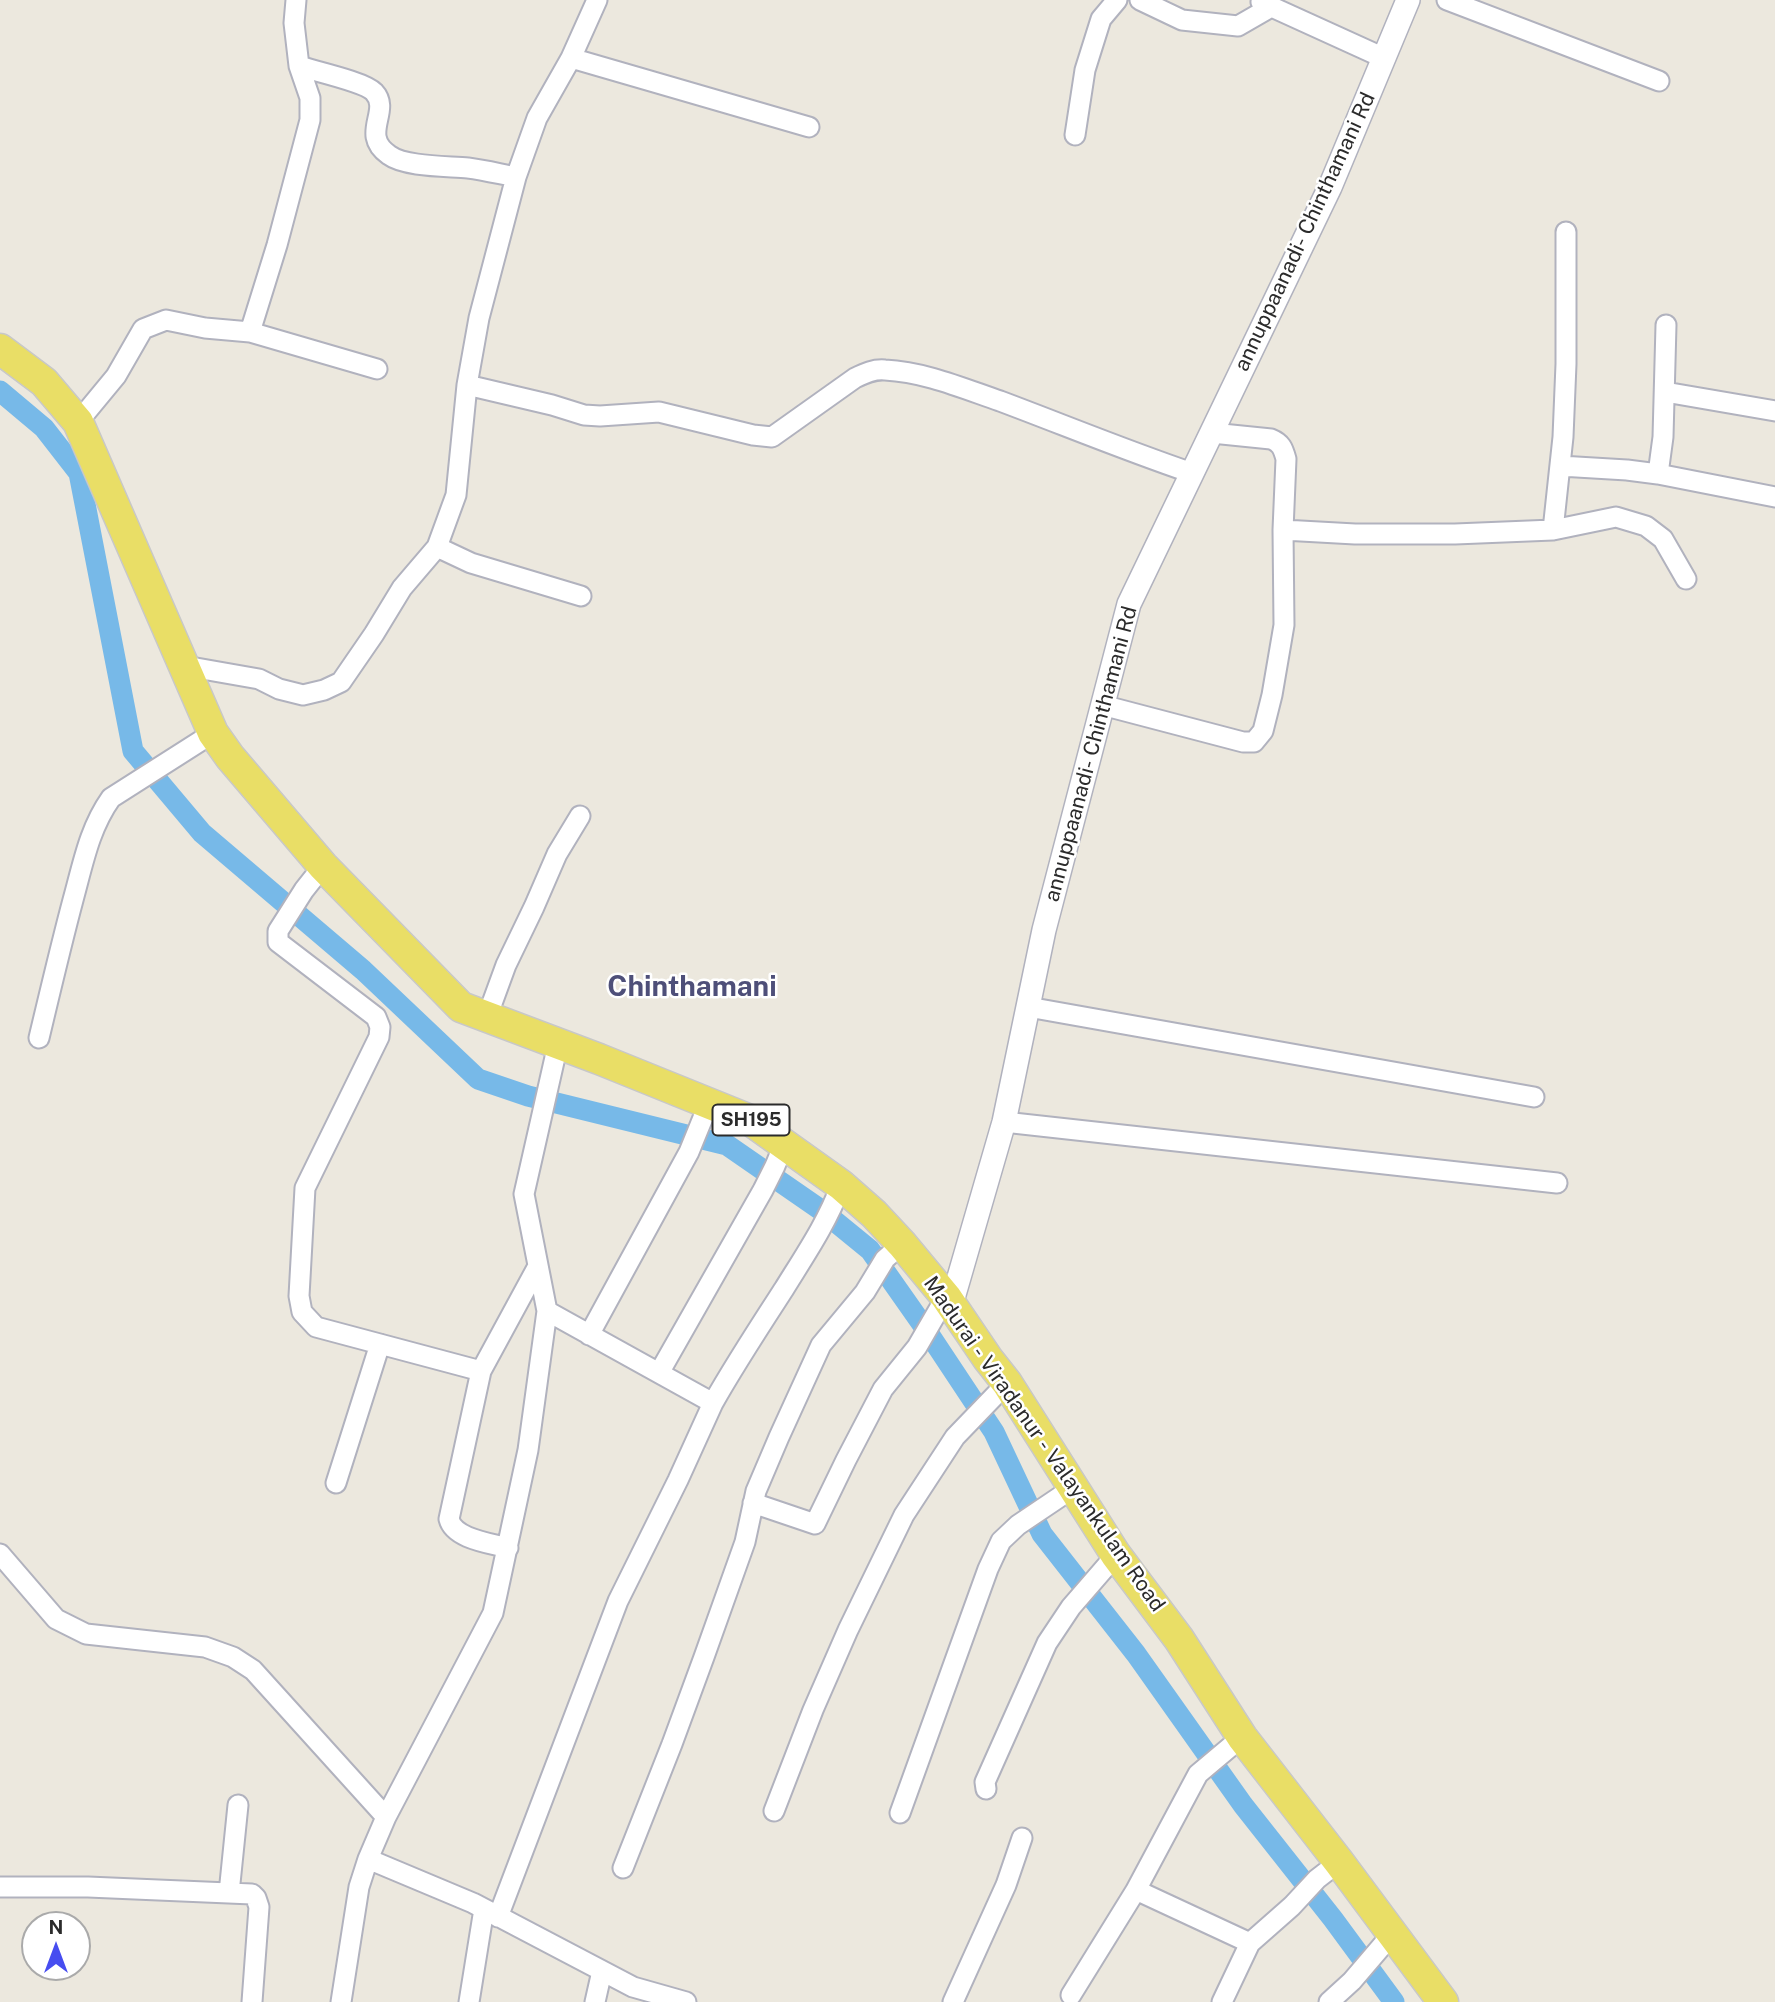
<!DOCTYPE html>
<style>
body{margin:0}
#map{position:relative;width:1775px;height:2002px;overflow:hidden;background:#ece8de;font-family:"Public Sans",sans-serif}
canvas{display:block}
.north{position:absolute;left:21px;top:1911px;width:70px;height:70px;box-sizing:border-box;background:#fff;border:2px solid #aaa;border-radius:50%;rotate:0deg;font-size:19px;font-weight:700;line-height:28px;text-align:center;color:#2b2b2b}
.north::after{content:'';display:block;margin:auto;width:24px;height:32px;background:#474df0;clip-path:polygon(50% 0,100% 100%,50% 72%,0 100%)}
</style>
<div id="map">
<canvas width="1775" height="2002"></canvas>
<div class="north">N</div>
</div>
<script>
const c = document.querySelector('canvas').getContext('2d');
c.lineJoin = 'round';
function strokePath(path, color, width, dash) { c.strokeStyle = color; c.lineWidth = width; c.lineCap = dash ? 'butt' : 'round'; c.setLineDash(dash || []); c.stroke(path); }
function write(font, color, halo, rows, align = 'center') {
  c.font = font + ' "Public Sans",sans-serif'; c.lineWidth = 5; c.setLineDash([]); c.textBaseline = 'middle'; c.strokeStyle = halo; c.fillStyle = color; for (const [text, x, y, turn = 0] of rows) {
    c.save(); c.translate(x, y); c.rotate((+turn || 0) * Math.PI / 180); c.textAlign = isNaN(turn) ? turn : align; if (halo) c.strokeText(text, 0, 0); c.fillText(text, 0, 0); c.restore();
  }
}
strokePath(new Path2D(`
 M0,391L44,428L79,473L133,751L202,833L363,970L478,1079L528,1096L727,1145L821,1210L870,1250L929,1334L994,1432L1042,1534L1136,1654L1243,1805L1333,1919L1394,2002`), '#77b9e8', 21);
const minor = new Path2D(`
 M1140,0L1182,20L1238,26L1271,7
 M1447,0L1659,81
 M1261,2L1384,58
 M571,58L809,127
 M299,66C314,71 365,82 374,92C392,111 359,134 389,155C405,167 448,166 468,168C484,170 500,174 516,177
 M1075,135L1085,70L1101,19L1117,0
 M250,332L277,245L310,120V98L299,66L294,23L296,0
 M467,385L552,405L584,415L600,416L659,412L753,435L772,437L855,378C865,373 874,369 885,370C925,372 962,388 1000,401C1064,425 1127,451 1192,473
 M1665,392L1775,411
 M78,422L116,376L143,329L166,320L205,328L250,332L377,369
 M1560,466L1627,470L1658,474L1775,497
 M1658,474L1663,437L1666,325
 M1283,530L1355,534H1455L1553,530L1616,517L1646,526L1663,539L1686,579
 M1553,530L1563,437L1566,364V232
 M437,547L471,563L581,596
 M185,666L259,679L279,689L303,695L324,690L341,682L374,634L402,588L437,547L456,495L467,385L479,318L516,177L537,118L571,58L597,0
 M1102,705L1243,742H1254L1263,731L1272,695L1284,625L1283,530L1286,459C1283,448 1281,443 1271,439L1212,433
 M323,866L304,890L278,931V942L376,1017L380,1027L379,1037L305,1188L299,1296L302,1312L316,1327L481,1371
 M1028,1007L1534,1097
 M487,1017L506,965L534,907L557,854L580,816
 M39,1038C50,992 61,945 73,900C83,864 89,829 111,798L213,733
 M1004,1122L1557,1183
 M547,1311L713,1403C735,1364 760,1326 784,1289C805,1255 827,1223 841,1185
 M589,1335L689,1152L709,1103
 M659,1373L763,1190L775,1166L784,1144
 M336,1483L380,1344
 M753,1503L815,1524L846,1460L883,1389L917,1347L946,1297
 M508,1548C490,1543 454,1539 449,1519L481,1371L538,1266
 M0,1554L56,1619L86,1634L205,1647L233,1657L253,1670L386,1817
 M1242,1737L1198,1774L1136,1890L1250,1943L1292,1906L1317,1879L1339,1862
 M986,1789L985,1782L1047,1643L1071,1607L1116,1555
 M774,1811L813,1710L848,1630L904,1515L955,1437L1007,1383
 M900,1813L988,1569L1001,1541L1018,1525L1073,1488
 M368,1859L473,1903L633,1987L686,2002
 M623,1868L672,1744L704,1657L745,1542L756,1491L779,1437L821,1345L865,1292L885,1259L902,1244
 M0,1887H88L252,1894L256,1898L259,1907L252,2002
 M229,1893L238,1805
 M498,1917L618,1601L678,1480L713,1403
 M1071,1995L1136,1890
 M341,2002L359,1887L368,1859L386,1817L493,1613L528,1450L547,1311L524,1194L558,1044
 M469,2002L484,1909
 M595,2002L602,1971
 M953,2002L1006,1885L1022,1838
 M1222,2002L1250,1943
 M1329,2002L1352,1981L1393,1933`);
const tertiary = new Path2D(`
 M951,1305L1004,1122L1044,930L1129,604L1330,187L1408,0`);
const primary = new Path2D(`
 M0,349L44,382L78,422L213,733L230,757L323,866L461,1007L599,1059L750,1120L841,1185L874,1214L902,1244L946,1297L988,1359L1007,1383L1116,1555L1179,1639L1242,1737L1339,1862L1443,2002`);
strokePath(minor, '#b1b2be', 23);
strokePath(tertiary, '#b1b2be', 26);
strokePath(primary, '#c8c8c8', 33);
strokePath(minor, '#fff', 19);
strokePath(tertiary, '#fff', 23);
strokePath(primary, '#e9de66', 30);
for (const [x, y, w] of [
 [751,1120,77]
]) { const box = new Path2D(); box.roundRect(x - w / 2, y - 15.5, w, 31, 5); c.fillStyle = '#fff'; c.fill(box); strokePath(box, '#2b2b2b', 2); }
write('bold 19px', '#2b2b2b', null, [
 ["SH195",751,1120]
]);
write('21px', '#2b2b2b', '#fff', [
 ["annuppaanadi- Chinthamani Rd",1305,232,-65],
 ["annuppaanadi- Chinthamani Rd",1091,754,-75],
 ["Madurai - Viradanur - Valayankulam Road",1044,1444,55]
]);
write('bold 28px', '#4e4f79', '#fff', [
 ["Chinthamani",692,987]
]);
</script>
